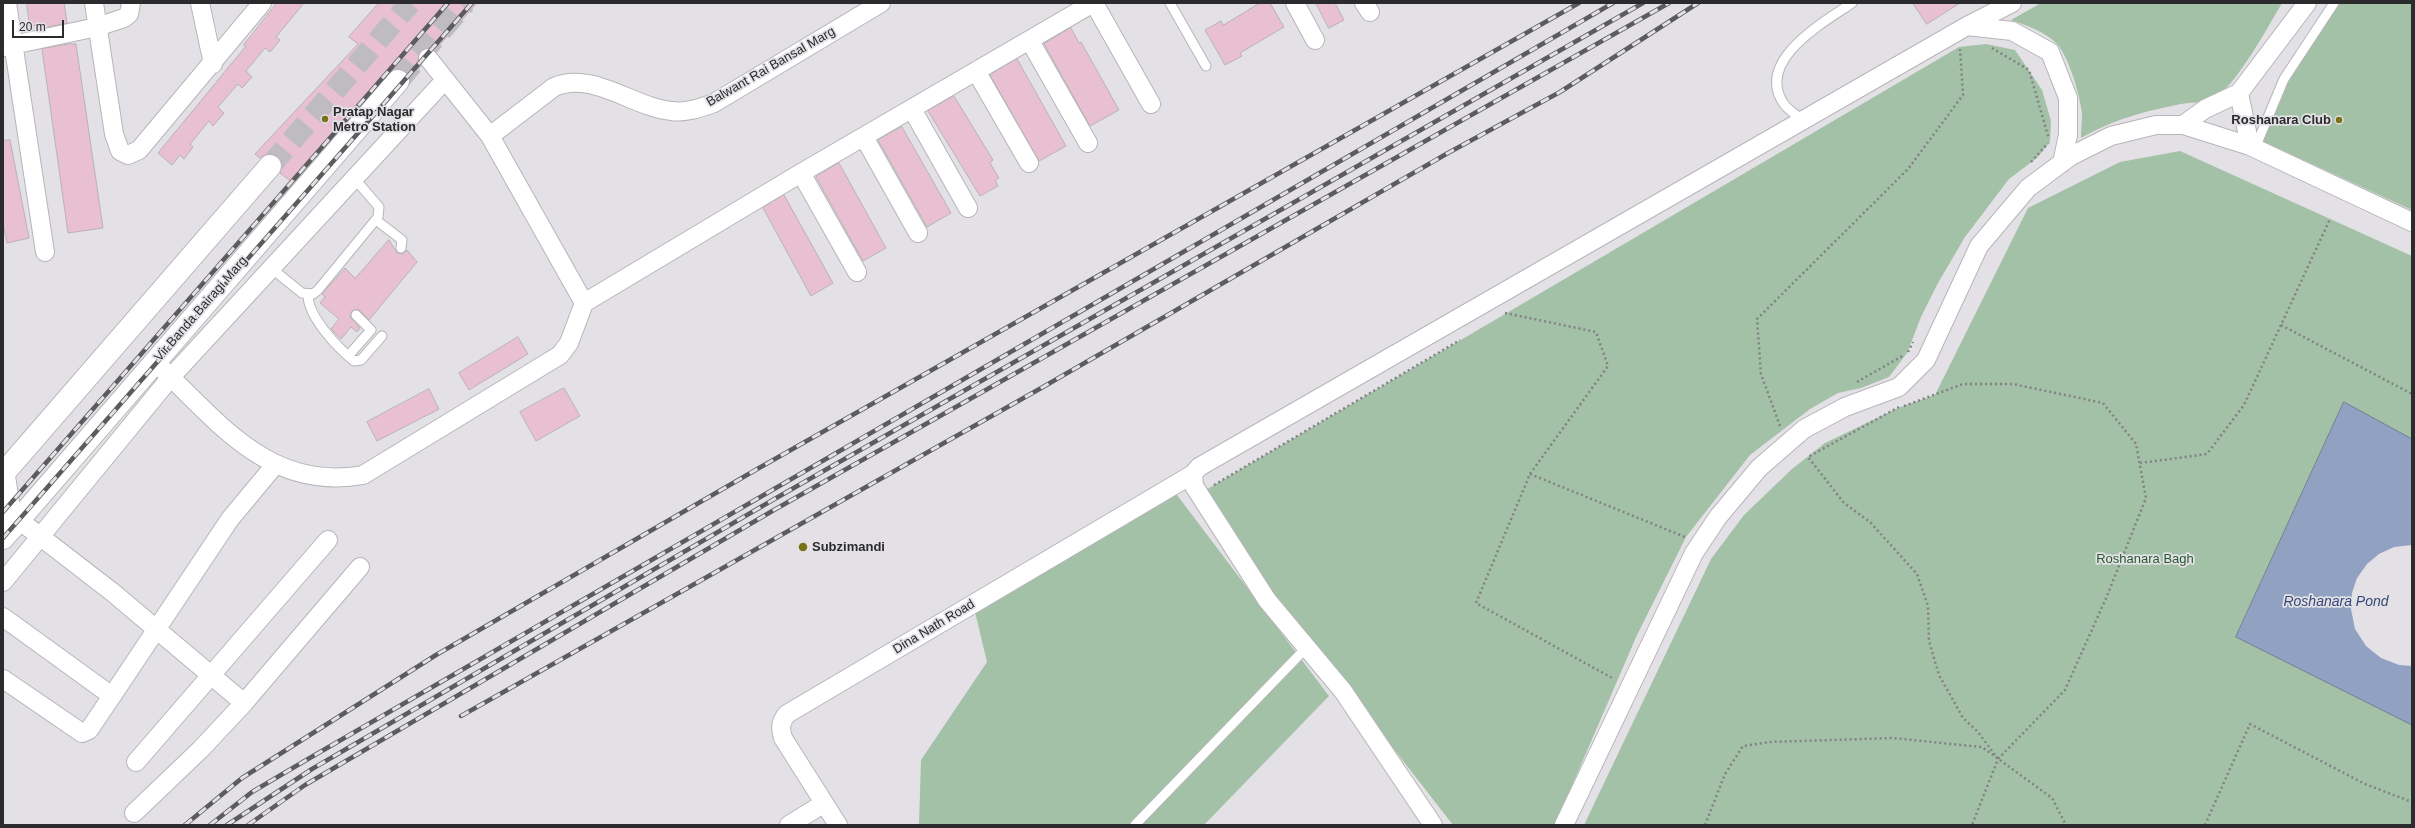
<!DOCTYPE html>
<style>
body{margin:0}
#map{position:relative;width:2415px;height:828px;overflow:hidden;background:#e3e1e5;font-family:Arial,sans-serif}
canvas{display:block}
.frame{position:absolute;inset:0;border:4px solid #2b2a2c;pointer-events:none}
.scale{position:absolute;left:12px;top:20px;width:52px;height:18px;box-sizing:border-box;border:2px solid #2b2a2c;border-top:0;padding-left:5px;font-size:12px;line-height:14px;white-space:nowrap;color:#2b2a2c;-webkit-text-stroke:3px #e3e1e5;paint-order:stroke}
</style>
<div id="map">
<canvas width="2415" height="828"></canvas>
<div class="frame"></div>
<div class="scale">20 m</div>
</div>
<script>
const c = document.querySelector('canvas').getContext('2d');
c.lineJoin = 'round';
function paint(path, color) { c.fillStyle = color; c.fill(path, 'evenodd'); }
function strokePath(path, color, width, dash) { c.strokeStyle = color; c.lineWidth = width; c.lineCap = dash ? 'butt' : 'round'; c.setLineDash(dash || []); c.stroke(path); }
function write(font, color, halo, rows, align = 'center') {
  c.font = font + ' Arial,sans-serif'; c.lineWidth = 3.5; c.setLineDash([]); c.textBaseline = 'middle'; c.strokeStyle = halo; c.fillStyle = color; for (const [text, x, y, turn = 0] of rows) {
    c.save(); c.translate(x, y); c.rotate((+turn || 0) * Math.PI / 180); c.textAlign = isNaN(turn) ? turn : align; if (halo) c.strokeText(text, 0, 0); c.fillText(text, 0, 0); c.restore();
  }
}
paint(new Path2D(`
 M2041,3H2282C2269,25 2233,92 2211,100C2201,103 2190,102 2181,104C2142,112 2115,119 2081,138C2081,130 2082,121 2082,113C2080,96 2069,57 2057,44C2046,32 2026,25 2011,20Z
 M2338,3H2412V210L2262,141L2271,99Z
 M1986,44L2015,50L2042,90L2051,121L2050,142L2037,158L2009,179L1965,237L1938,283L1921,317L1907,353L1889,377L1861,388L1838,393L1810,409L1750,455L1686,537L1637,635L1555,825H1453L1257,573L1204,491L1959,47Z
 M2180,151L2412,256V825H1584L1711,559L1744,515L1792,469L1825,443L1898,408L1935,395L2028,208L2120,162Z
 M1174,491L1329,696L1204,825H919L921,760L987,662L974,608Z`), '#a3c1a7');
const water = new Path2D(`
 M2344,402L2412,439V725L2236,637Z`);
paint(water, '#91a1c2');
strokePath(water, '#727d95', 1);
paint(new Path2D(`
 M2412,545V666L2399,665L2381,658L2366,646L2355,629L2351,609L2352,593L2357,578L2367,564L2379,554L2394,547Z`), '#e3e1e5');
const building = new Path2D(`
 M27,3H64L67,23L39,29V25L30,26Z
 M277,3H304L276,37L280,40L270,52L265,48L246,71L252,77L242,88L238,84L218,107L224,113L213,126L209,121L190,144L193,147L184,159L180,155L172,165L158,153L246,46L244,45Z
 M379,3H477L435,50L427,48L421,50L418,59L421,66L410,78L406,72L401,69H394L389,73L293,183L280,173L282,162L278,156L266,154L260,158L255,154L358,44L349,37Z
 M1260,3H1270L1284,27L1240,53L1242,56L1225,65L1205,30L1221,21L1223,25Z
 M1316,3H1335L1344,20L1329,28Z
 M1913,3H1960L1927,24Z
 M1071,28L1079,43L1081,42L1119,110L1090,126L1044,44Z
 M69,44H76L103,228L68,233L42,49Z
 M1017,59L1066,146L1039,161L990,75Z
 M954,96L993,160L990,163L999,178L995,180L998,186L980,196L928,111Z
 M902,127L951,213L927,227L878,140Z
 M10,140L29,238L7,243L3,224V141Z
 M839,163L886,248L863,261L816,177Z
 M784,195L833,283L811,296L763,208Z
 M389,240L397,253L403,254L407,250L417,262L369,320L358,309L352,311L350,317L360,328L357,332L351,327L341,339L331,329L339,319L320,303L325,297L322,294L345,268L355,278Z
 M518,337L528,354L469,390L459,373Z
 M564,388L580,416L536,441L520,412Z
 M429,389L439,409L377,441L367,422Z`);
paint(building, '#e9c0d2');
strokePath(building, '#b7b2b4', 1);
strokePath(new Path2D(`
 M398,81L465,3
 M270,166L410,3`), '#bebcc0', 22, [22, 11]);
const service = new Path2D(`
 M1170,3L1206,66
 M1802,120C1797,115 1788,110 1784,104C1754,61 1824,22 1852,3
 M2255,148L2284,79L2334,3
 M376,220L402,240L401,248
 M271,268L302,293L313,294L318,290L378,217L379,207L354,178
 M308,294C307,316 338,348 354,361L361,360L382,336
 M348,356L371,330L356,315
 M1135,825L1307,647`);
const minor = new Path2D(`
 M7,3L45,252
 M94,3L114,134L120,151L128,155L139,150L262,3
 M200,3L213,64
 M1094,3L1151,104
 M1295,3L1315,40
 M1364,3L1370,12
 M1967,26L2012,31L2050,52L2068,98V135L2062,163
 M1030,41L1088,143
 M3,47L97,27L124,18L129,14L131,3
 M428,58L490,136L554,87C592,70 634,108 672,111C687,113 700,108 714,103L881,3
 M976,71L1029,163
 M912,109L968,208
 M2183,125L2250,146L2412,222
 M490,136L584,303
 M864,137L918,233
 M2250,146L2239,93L2307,3
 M801,173L857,272
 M155,362C217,420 268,492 363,475L560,355L569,343L584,303L801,173L1093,3
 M19,520L111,591L244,703
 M3,582L171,377L445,80
 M3,617L112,696L89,730L82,733L3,679
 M112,696L230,519L275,465
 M136,762L328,540
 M134,813L201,749L244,703L360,567
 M789,825L823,804
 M838,825L783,738C780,728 780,722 787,714L1193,474
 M1433,825L1343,691L1267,600L1194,486L1193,474L1199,467L1967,26L2012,3
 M1564,825L1694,553L1718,517L1759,468L1804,429L1845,407L1899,387L1926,360L1979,246L2028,188L2071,156L2111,136L2156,125H2183L2205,109L2239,93`);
const tertiary = new Path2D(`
 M3,470L12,528`);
const secondary = new Path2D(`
 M3,474L270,166
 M3,538L398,81`);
strokePath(service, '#b7b5b9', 11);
strokePath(minor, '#b7b5b9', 20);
strokePath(tertiary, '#b7b5b9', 24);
strokePath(secondary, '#b7b5b9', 24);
strokePath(new Path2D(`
 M1992,48L2029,70L2049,139
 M2031,162L2048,143
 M1505,313L1596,332L1608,366L1530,474L1476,603L1614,679
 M2281,325L2412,394
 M1908,352L1913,342
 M1857,382L1904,355
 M1904,406L1963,384H2013L2103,403L2136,444L2146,498L2107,596L2065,690L1998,759L1972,825
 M1899,407L1808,457L1844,503L1870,522L1917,574L1928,606L1929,641L1939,675L1963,718L1978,732L1998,759
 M1780,426L1761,374L1757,319L1908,169L1963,95L1960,49
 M2140,463L2207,454L2244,405L2330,219
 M1530,474L1685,537
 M1214,485L1460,340
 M1705,825L1725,774L1743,746L1770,742L1893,738L1982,747L2052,798L2066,825
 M2205,825L2250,724L2365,784L2412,802`), '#828184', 2.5, [2, 3]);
strokePath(service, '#fff', 9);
strokePath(minor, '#fff', 18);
strokePath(tertiary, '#fff', 22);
strokePath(secondary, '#fff', 22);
const rail = new Path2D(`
 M3,512L448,3
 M3,538L472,3
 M461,716L1043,387L1448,153L1560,92L1698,3
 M185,825L242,778L436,655L759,468L1579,3
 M210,825L252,792L308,759L1613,3
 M227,825L312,769L771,501L1643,3
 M248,825L305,785L774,510L1669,3`);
strokePath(rail, '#5c5b5d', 4.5);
strokePath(rail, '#e3e1e5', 3, [9]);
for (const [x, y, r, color] of [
 [325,119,4,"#777316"],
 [2339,120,4,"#777316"],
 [803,547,5,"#777316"]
]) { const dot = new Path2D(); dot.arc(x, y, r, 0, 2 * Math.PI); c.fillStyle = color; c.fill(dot); strokePath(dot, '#e3e1e5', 1.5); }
write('13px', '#2b2a2c', '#e3e1e5', [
 ["Balwant Rai Bansal Marg",771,67,-30],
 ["Vir Banda Bairagi Marg",201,309,-49],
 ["Dina Nath Road",934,627,-31]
]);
write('bold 13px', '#2b2a2c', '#e3e1e5', [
 ["Pratap Nagar",333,112],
 ["Metro Station",333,127],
 ["Roshanara Club",2331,120,"right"],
 ["Subzimandi",812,547]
], 'left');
write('13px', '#265832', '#e3e1e5', [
 ["Roshanara Bagh",2145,559]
]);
write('italic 14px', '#344877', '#e3e1e5', [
 ["Roshanara Pond",2336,602]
]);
</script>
